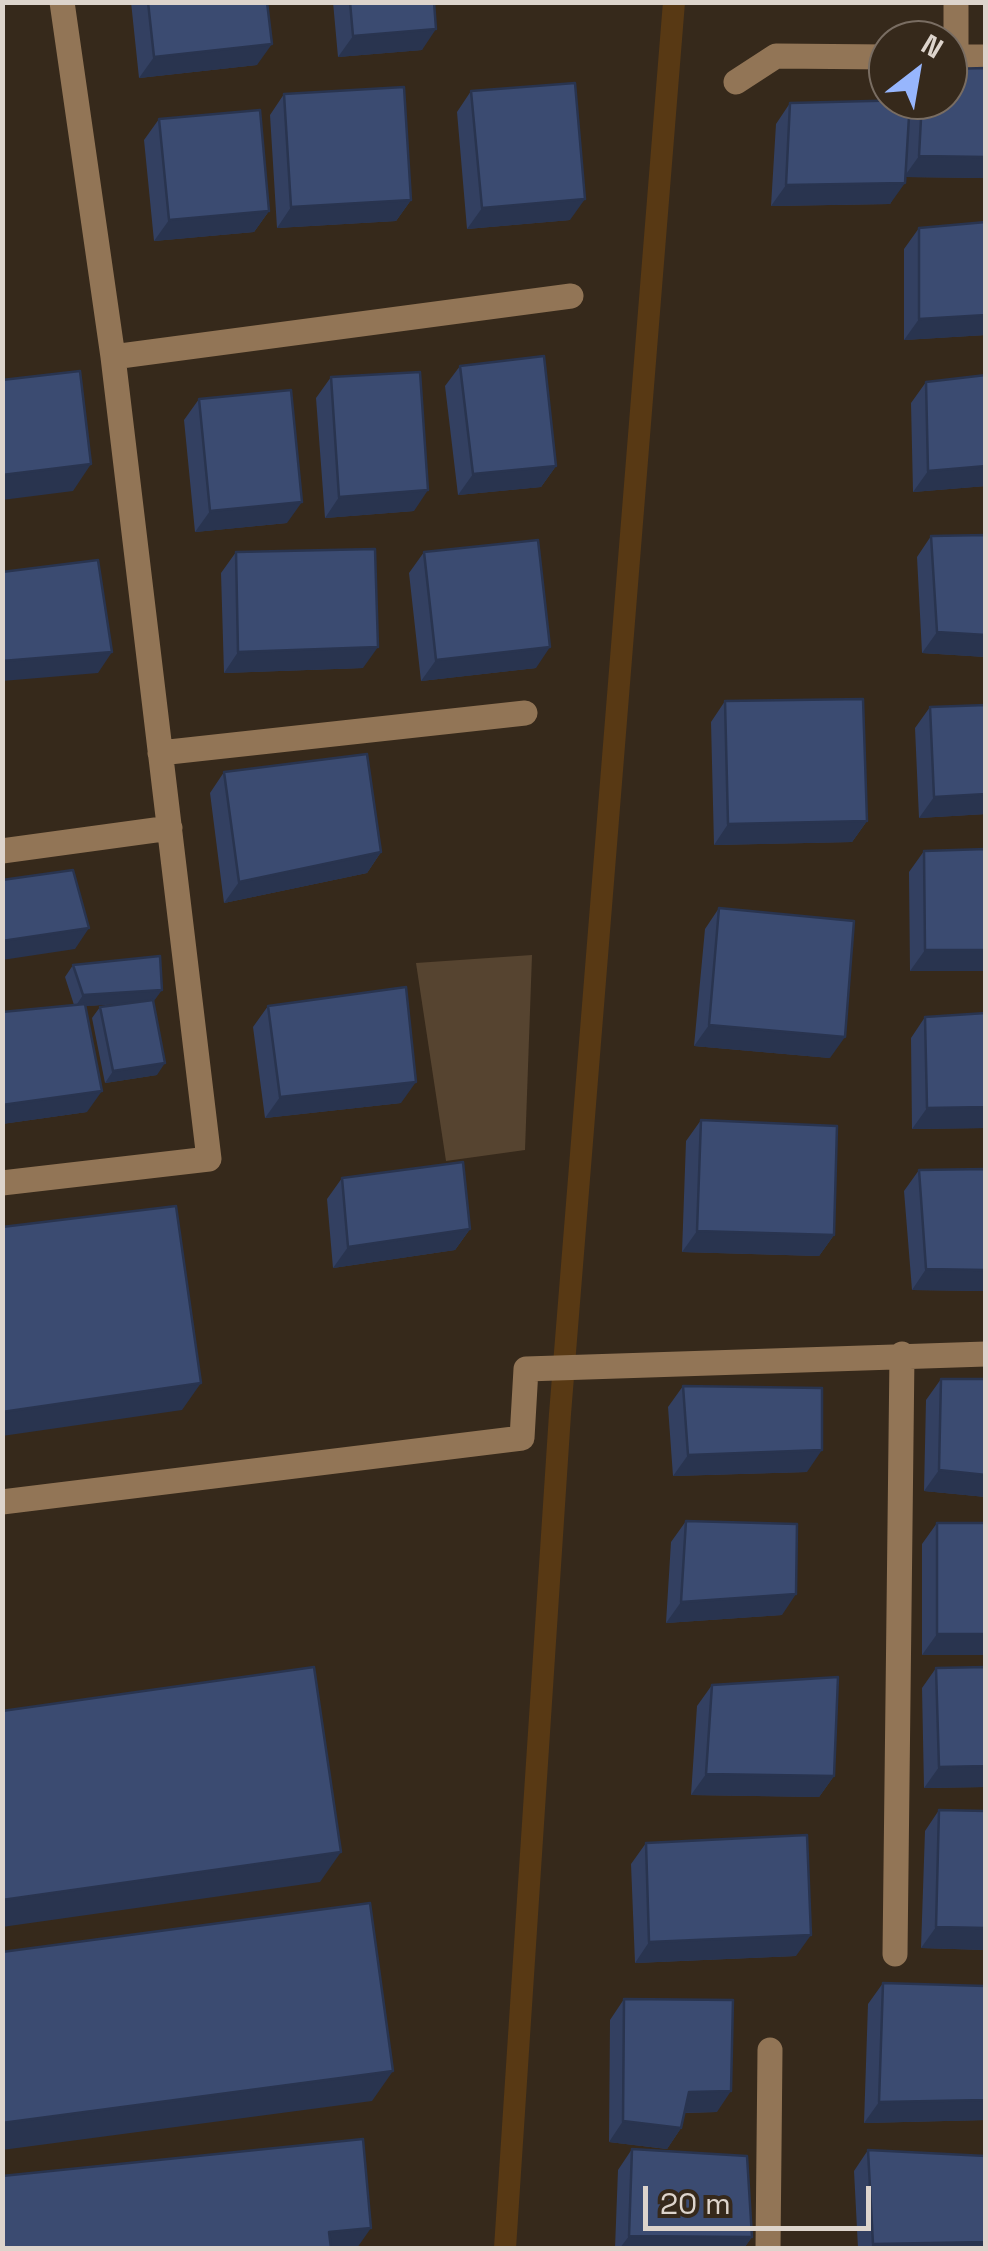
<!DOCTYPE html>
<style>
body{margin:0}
#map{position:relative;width:988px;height:2251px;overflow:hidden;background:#36291b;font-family:"Space Grotesk",sans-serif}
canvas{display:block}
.frame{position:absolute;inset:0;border:5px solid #ddd4cc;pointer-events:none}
.north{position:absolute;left:868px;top:20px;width:100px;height:100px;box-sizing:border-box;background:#36291b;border:2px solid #796d62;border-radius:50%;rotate:31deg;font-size:28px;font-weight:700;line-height:40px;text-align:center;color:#ddd4cc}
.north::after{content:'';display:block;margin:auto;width:35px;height:45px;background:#97b6fd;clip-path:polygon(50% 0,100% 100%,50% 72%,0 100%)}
.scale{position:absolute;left:643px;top:2186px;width:228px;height:45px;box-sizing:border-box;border:5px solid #ddd4cc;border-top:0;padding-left:12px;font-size:30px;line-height:35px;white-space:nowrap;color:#ddd4cc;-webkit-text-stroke:8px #36291b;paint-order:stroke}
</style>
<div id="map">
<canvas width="988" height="2251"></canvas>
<div class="frame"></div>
<div class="north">N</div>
<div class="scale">20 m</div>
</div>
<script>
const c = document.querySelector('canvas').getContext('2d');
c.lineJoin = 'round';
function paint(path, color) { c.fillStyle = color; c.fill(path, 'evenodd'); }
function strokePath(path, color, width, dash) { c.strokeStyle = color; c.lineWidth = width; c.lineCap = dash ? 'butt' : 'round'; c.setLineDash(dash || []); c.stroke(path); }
paint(new Path2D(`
 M532,955L525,1150L446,1161L416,963Z`), '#564430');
strokePath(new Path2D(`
 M505,2248L560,1414L674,2`), '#583914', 22);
strokePath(new Path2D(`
 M956,2V57
 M948,57H986
 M736,82L776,56L888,57
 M113,357L571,296
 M160,753L525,713
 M2,851L170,828
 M2,1183L209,1159L113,357L62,2
 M2,1502L522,1438L526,1369L986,1354
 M895,1954L902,1354
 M768,2248L770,2050`), '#927556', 25);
paint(new Path2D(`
 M131,2H267L257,65L139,78Z
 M333,2H434L422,50L338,57Z
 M986,68V178L905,177L890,204L771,206L776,124L790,103L948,100Z
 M471,91L570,220L467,229L457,112Z
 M284,94L411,200L396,221L277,228L270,115Z
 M159,119L269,211L254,232L154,241L144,140Z
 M919,228L986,335L904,340V249Z
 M460,366L556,466L541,487L458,495L445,386Z
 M986,375V486L913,492L911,403L926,382Z
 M331,377L414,511L325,518L316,398Z
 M199,399L287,523L195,532L184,420Z
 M986,535V657L922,653L917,557L931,536Z
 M236,552L363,668L224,673L221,573Z
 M424,552L536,668L421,681L409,573Z
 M725,701L867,821L852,842L714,845L711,722Z
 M930,707L986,814L919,818L915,728Z
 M224,772L381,852L367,873L224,903L210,793Z
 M986,849V971H910L909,872L924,851Z
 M719,908L830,1058L694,1046L705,929Z
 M73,965L153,1001L157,1075L105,1083L92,1018L100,1007L133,1003L86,1006L87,1112L2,1124V1012L74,1005L65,977Z
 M268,1006L401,1103L265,1118L253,1027Z
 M925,1017L986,1128L912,1129L911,1038Z
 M701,1120L834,1235L819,1256L682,1252L686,1141Z
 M986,1169V1291L912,1290L904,1191L919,1170Z
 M342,1178L470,1229L455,1250L333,1268L327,1199Z
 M941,1379L986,1497L924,1491L926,1400Z
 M683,1386L807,1472L673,1476L668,1407Z
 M686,1521L782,1615L666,1623L671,1542Z
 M937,1523L986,1655H922V1544Z
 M986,1667V1787L924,1788L922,1688L936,1668Z
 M712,1685L834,1776L819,1797L691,1795L697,1706Z
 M939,1810L986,1811V1950L921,1948L925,1831Z
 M646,1843L796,1956L635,1963L631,1864Z
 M883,1983L986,1986V2120L864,2123L868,2004Z
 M624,1999L717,2112L685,2113L681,2128L667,2149L609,2142L610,2020Z
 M632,2149L752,2237L744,2248H615L618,2170Z
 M868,2150L986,2242L984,2248H858L854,2171Z`), '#334061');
paint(new Path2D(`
 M436,29L422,50L338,57L353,36Z
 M272,44L257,65L139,78L154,57Z
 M919,156L986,157V178L904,177Z
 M905,183L890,204L771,206L786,185Z
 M585,199L570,220L467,229L482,208Z
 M411,200L396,221L277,228L291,207Z
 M269,211L254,232L154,241L169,220Z
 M986,315V335L904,340L919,319Z
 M91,464L73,491L2,500V475Z
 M556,466L541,487L458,495L473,474Z
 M986,466V486L913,492L928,471Z
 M428,490L414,511L325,518L339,497Z
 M302,502L287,523L195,532L210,511Z
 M937,632L986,635V657L922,653Z
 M378,647L363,668L224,673L238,652Z
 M550,647L536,668L421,681L436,660Z
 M112,652L98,673L2,681V661Z
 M986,794V814L919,818L934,797Z
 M867,821L852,842L714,845L728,824Z
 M381,852L367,873L224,903L239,882Z
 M89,928L75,949L2,960V941Z
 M925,950H986V971H910Z
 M162,990L154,1001L75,1007L83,995Z
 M709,1025L845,1037L830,1058L694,1046Z
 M165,1063L157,1075L105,1083L113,1071Z
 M416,1082L401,1103L265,1118L280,1097Z
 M102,1091L87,1112L2,1124V1105Z
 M986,1107V1128L912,1129L927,1108Z
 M470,1229L455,1250L333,1268L348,1247Z
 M697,1231L834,1235L819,1256L682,1252Z
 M926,1269L986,1270V1291L912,1290Z
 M201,1383L182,1410L2,1436V1412Z
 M822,1450L807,1472L673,1476L688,1455Z
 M939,1470L986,1475V1497L924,1491Z
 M796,1594L782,1615L666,1623L681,1602Z
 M937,1634H986V1655H922Z
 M986,1766V1787L924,1788L939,1767Z
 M706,1774L834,1776L819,1797L691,1795Z
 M341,1852L320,1882L2,1927V1900Z
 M936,1927L986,1928V1950L921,1948Z
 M811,1935L796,1956L635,1963L649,1942Z
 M393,2071L372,2101L2,2150V2123Z
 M731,2091L717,2112L675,2113L689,2092Z
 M986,2100V2120L864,2123L879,2102Z
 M623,2121L681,2128L667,2149L609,2142Z
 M371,2228L357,2248H317L329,2232Z
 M629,2236L752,2237L744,2248H620Z
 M986,2242L984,2248H870L873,2244Z`), '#29344f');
const building = new Path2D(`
 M148,2H267L272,44L154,57Z
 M350,2H434L436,29L353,36Z
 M986,68V157L919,156L922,100H948V69Z
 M575,83L585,199L482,208L471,91Z
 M404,87L411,200L291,207L284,94Z
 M910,100L905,183L786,185L790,103Z
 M260,110L269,211L169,220L159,119Z
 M986,222V315L919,319V228Z
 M544,356L556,466L473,474L460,366Z
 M80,371L91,464L2,475V380Z
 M420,372L428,490L339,497L331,377Z
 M986,375V466L928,471L926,382Z
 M291,390L302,502L210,511L199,399Z
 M986,535V635L937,632L931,536Z
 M538,540L550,647L436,660L424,552Z
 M375,549L378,647L238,652L236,552Z
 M98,560L112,652L2,661V572Z
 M863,699L867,821L728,824L725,701Z
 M986,705V794L934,797L930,707Z
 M367,754L381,852L239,882L224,772Z
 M986,849V950H925L924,851Z
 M73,870L89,928L2,941V880Z
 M719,908L854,921L845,1037L709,1025Z
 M160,956L162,990L83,995L73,965Z
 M406,987L416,1082L280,1097L268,1006Z
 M153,1000L165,1063L113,1071L100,1007Z
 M85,1004L102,1091L2,1105V1012Z
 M986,1013V1107L927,1108L925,1017Z
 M701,1120L837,1126L834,1235L697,1231Z
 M463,1162L470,1229L348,1247L342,1178Z
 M986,1169V1270L926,1269L919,1170Z
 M176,1206L201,1383L2,1412V1227Z
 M941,1379H986V1475L939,1470Z
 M683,1386L822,1388V1450L688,1455Z
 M686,1521L797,1524L796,1594L681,1602Z
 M937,1523H986V1634H937Z
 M314,1667L341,1852L2,1900V1711Z
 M986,1667V1766L939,1767L936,1668Z
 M838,1677L834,1776L706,1774L712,1685Z
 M939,1810L986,1811V1928L936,1927Z
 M807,1835L811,1935L649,1942L646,1843Z
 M370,1903L393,2071L2,2123V1952Z
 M883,1983L986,1986V2100L879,2102Z
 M624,1999L733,2000L731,2091L689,2092L681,2128L623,2121Z
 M363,2139L371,2228L329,2232L331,2248H2V2176Z
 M632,2149L747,2156L752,2237L629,2236Z
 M868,2150L986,2156V2242L873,2244Z`);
paint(building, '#3b4b71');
strokePath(building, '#29344f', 2.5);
</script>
